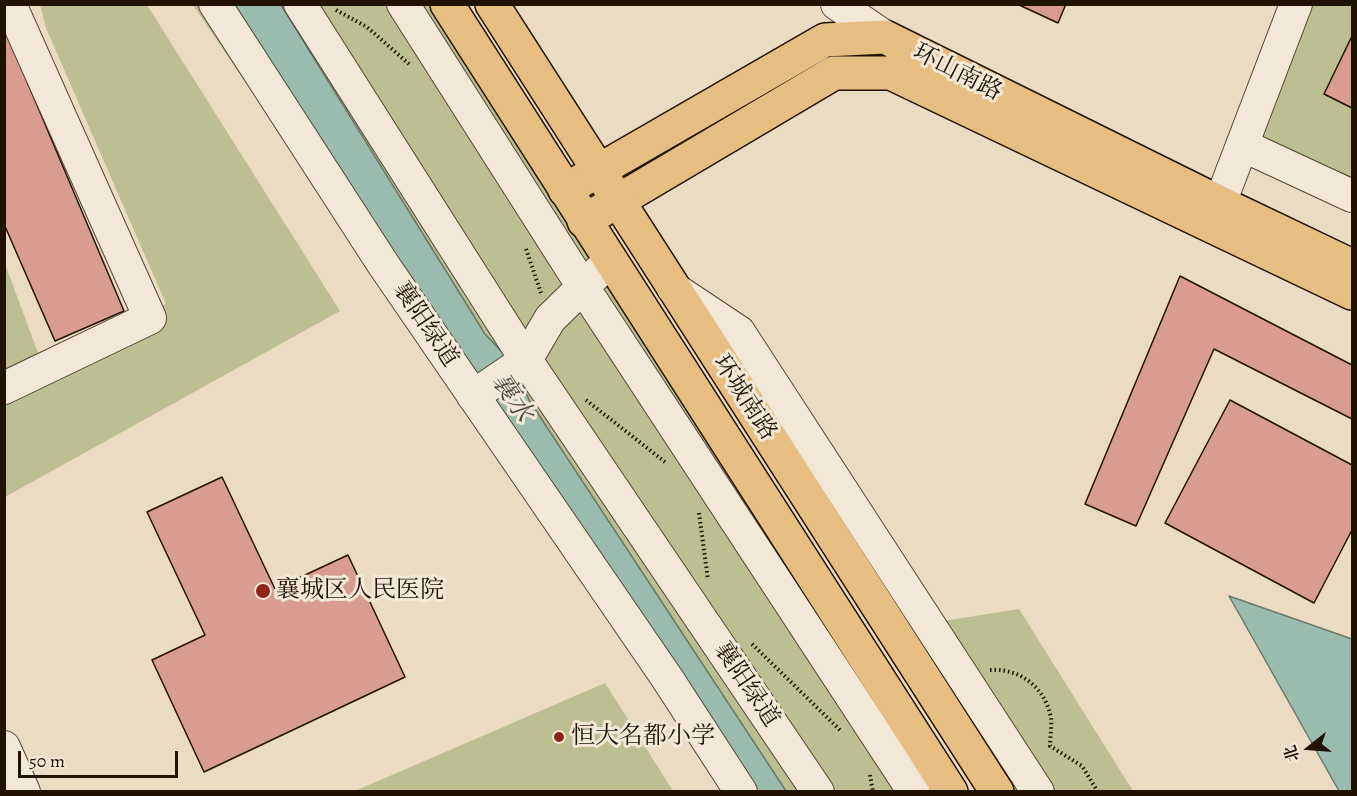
<!DOCTYPE html>
<meta charset="utf-8">
<style>
body{margin:0}
#map{position:relative;width:1357px;height:796px;overflow:hidden;background:#ecdbc3;font-family:Alegreya,"Noto Serif SC",serif}
canvas{display:block}
.frame{position:absolute;inset:0;border:6px solid #211302;pointer-events:none}
.north{position:absolute;left:1279px;top:718px;width:60px;height:60px;-webkit-text-stroke:4px #f3e8d8;paint-order:stroke;rotate:253deg;font-size:16px;font-weight:700;line-height:24px;text-align:center;color:#211302}
.north::after{content:'';display:block;margin:auto;width:21px;height:27px;background:#211302;clip-path:polygon(50% 0,100% 100%,50% 72%,0 100%)}
.scale{position:absolute;left:18px;top:751px;width:160px;height:27px;box-sizing:border-box;border:3px solid #211302;border-top:0;padding-left:8px;font-size:18px;line-height:21px;white-space:nowrap;color:#211302;-webkit-text-stroke:4px #f3e8d8;paint-order:stroke}
</style>
<div id="map">
<canvas width="1357" height="796"></canvas>
<div class="frame"></div>
<div class="north">北</div>
<div class="scale">50 m</div>
</div>
<script>
const ctx = document.querySelector('canvas').getContext('2d');
ctx.lineJoin = 'round';
function fillPath(path, color) { ctx.fillStyle = color; ctx.fill(path, 'evenodd'); }
function trace(path, color, width, dash) { ctx.strokeStyle = color; ctx.lineWidth = width; ctx.lineCap = dash ? 'butt' : 'round'; ctx.setLineDash(dash || []); ctx.stroke(path); }
function drawText(font, color, halo, rows, align = 'center') {
  ctx.font = font + ' Alegreya,"Noto Serif SC",serif'; ctx.lineWidth = 6; ctx.setLineDash([]); ctx.textBaseline = 'middle'; ctx.strokeStyle = halo; ctx.fillStyle = color; for (const [text, x, y, turn = 0] of rows) {
    ctx.save(); ctx.translate(x, y); ctx.rotate((+turn || 0) * Math.PI / 180); ctx.textAlign = isNaN(turn) ? turn : align; if (halo) ctx.strokeText(text, 0, 0); ctx.fillText(text, 0, 0); ctx.restore();
  }
}
fillPath(new Path2D(`
 M40 5H147L340 311 5 497 4 261 41 361 166 304 46 28Z
 M193 5H447L951 791H724Z
 M1296 5H1352V196L1242 145Z
 M1019 609 1133 791H997L893 629Z
 M605 683 673 791H355Z`), '#bcbf91');
const water = new Path2D(`
 M231 5H281L485 334 516 367 529 400 786 791H742Z
 M1229 596 1352 639V791H1339Z`);
fillPath(water, '#9abcae');
trace(water, '#6a7869', 1.5);
const building = new Path2D(`
 M1017 4H1066L1058 23Z
 M4 27 124 311 55 341 4 224Z
 M1352 36V108L1324 94Z
 M1180 276 1352 365V419L1214 349 1136 526 1085 504Z
 M1230 400 1352 465V530L1314 603 1165 523Z
 M222 477 275 589 348 555 405 677 204 772 152 660 205 635 147 512Z`);
fillPath(building, '#d99c91');
trace(building, '#211302', 1.5);
const minor = new Path2D(`
 M215 4 383 264 667 678 741 792
 M300 4 526 360 818 792
 M403 4 583 287 914 792
 M837 4 885 37
 M1242 145 1352 196
 M1220 203 1296 4
 M673 288 739 332 1038 792
 M4 388 150 318 10 4
 M473 396 526 360 550 319 598 272
 M4 747 24 792`);
const major = new Path2D(`
 M565 190 825 40 885 37 1220 203 1352 266
 M584 221 834 73H891L1352 293`);
const highway = new Path2D(`
 M447 4 951 792
 M492 4 997 792`);
trace(minor, '#544532', 34);
trace(major, '#211302', 36);
trace(highway, '#211302', 36);
trace(new Path2D(`
 M336 10 367 27 409 64
 M526 249 541 293
 M586 400 665 462
 M699 513 708 580
 M752 644 841 731
 M990 670C1020 668 1045 687 1051 718 1052 726 1050 737 1050 746L1082 766 1098 792
 M870 775 873 792`), '#211302', 4, [1.5, 3]);
trace(minor, '#f3e8d8', 32);
trace(major, '#e6be82', 33);
trace(highway, '#e6be82', 33);
for (const [x, y, r, color] of [
 [263,591,8,"#8f2418"],
 [559,737,6,"#8f2418"]
]) { const dot = new Path2D(); dot.arc(x, y, r, 0, 2 * Math.PI); ctx.fillStyle = color; ctx.fill(dot); trace(dot, '#f3e8d8', 2); }
drawText('24px', '#211302', '#f3e8d8', [
 ["环山南路",957,73,27],
 ["襄阳绿道",425,325,56],
 ["环城南路",744,398,57],
 ["襄阳绿道",746,685,56]
]);
drawText('24px', '#211302', '#f3e8d8', [
 ["襄城区人民医院",276,591],
 ["恒大名都小学",571,737]
], 'left');
drawText('italic 26px', '#4b4e3e', '#f3e8d8', [
 ["襄水",511,398,57]
]);
</script>
